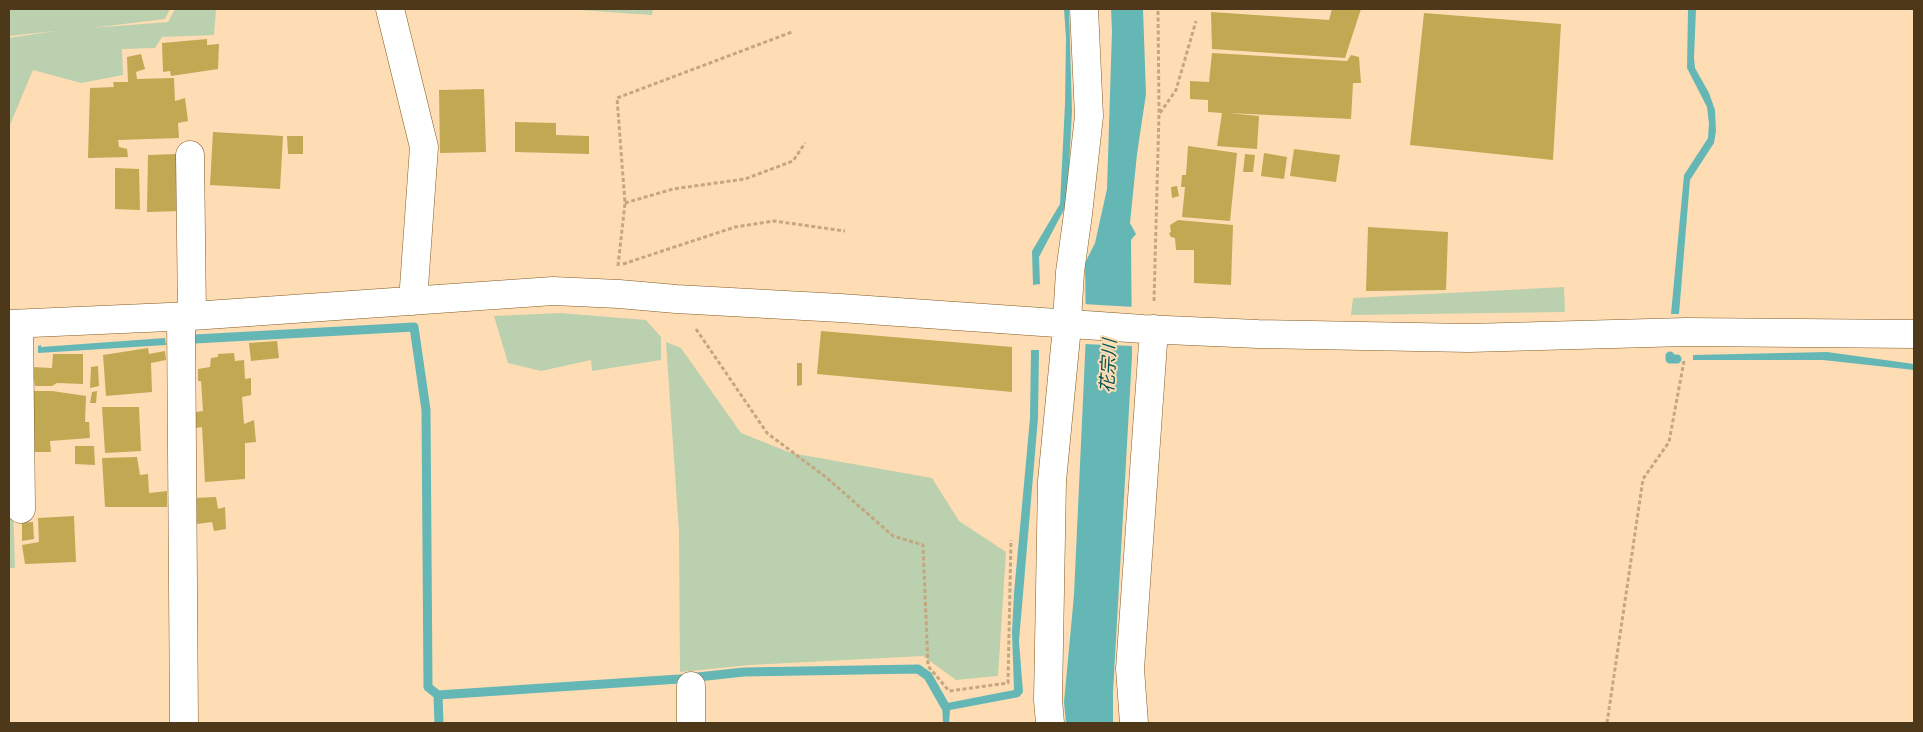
<!DOCTYPE html>
<meta charset="utf-8">
<style>
body{margin:0}
#map{position:relative;width:1923px;height:732px;overflow:hidden;background:#feddb4;font-family:"Sofia Sans Condensed",sans-serif}
canvas{display:block}
.frame{position:absolute;inset:0;border:10px solid #4e381a;pointer-events:none}
</style>
<div id="map">
<canvas width="1923" height="732"></canvas>
<div class="frame"></div>
</div>
<script>
const ctx = document.querySelector('canvas').getContext('2d');
ctx.lineJoin = 'round';
function fillPath(path, color) { ctx.fillStyle = color; ctx.fill(path, 'evenodd'); }
function trace(path, color, width, dash) { ctx.strokeStyle = color; ctx.lineWidth = width; ctx.lineCap = dash ? 'butt' : 'round'; ctx.setLineDash(dash || []); ctx.stroke(path); }
function drawText(font, color, halo, rows, align = 'center') {
  ctx.font = font + ' "Sofia Sans Condensed","Noto Sans JP",sans-serif'; ctx.lineWidth = 4; ctx.setLineDash([]); ctx.textBaseline = 'middle'; ctx.strokeStyle = halo; ctx.fillStyle = color; for (const [text, x, y, turn = 0] of rows) {
    ctx.save(); ctx.translate(x, y); ctx.rotate((+turn || 0) * Math.PI / 180); ctx.textAlign = isNaN(turn) ? turn : align; if (halo) ctx.strokeText(text, 0, 0); ctx.fillText(text, 0, 0); ctx.restore();
  }
}
fillPath(new Path2D(`
 M9 9H170L165 19 91 28 168 22 175 9H216L214 35 162 37 155 48 122 49 123 75 81 83 33 70 9 127V38L55 31 9 36Z
 M564 9H653L652 15Z
 M1564 287 1565 312 1351 315 1353 298Z
 M560 313 646 320 661 337V360L592 371 591 360 541 371 508 363 494 316Z
 M666 342 681 348 741 433 791 453 932 478 959 521 1006 552 998 676 956 680 923 656 750 665 680 672 679 532Z
 M13 501 15 568H9V502Z`), '#bbd0ae');
fillPath(new Path2D(`
 M1064 9H1069L1072 111 1067 204 1039 257 1040 284 1033 285 1032 251 1060 204 1065 104 1066 38Z
 M1111 9H1143L1146 94 1137 154 1130 223 1136 234 1131 240 1132 356 1113 692V723H1066L1064 702 1074 595 1086 334 1085 263 1095 243 1107 189 1112 31Z
 M1688 9H1696L1694 58 1695 68 1709 93 1715 110 1716 131 1714 143 1690 180 1679 314H1671L1684 175 1708 138 1709 124 1707 107 1687 68Z
 M165 338 166 345 38 353V346L41 345V347Z
 M1031 350H1039L1038 418 1019 641 1023 692 1019 697 950 710 949 723H943L942 704 1014 690 1012 632 1014 593 1030 418Z
 M1827 352 1914 364V370L1823 360H1693V355Z`), '#64b7b5');
fillPath(new Path2D(`
 M1083 304 1134 307V346L1083 344Z`), '#feddb4');
trace(new Path2D(`
 M195 339 414 327 426 410 428 687 438 695 439 723
 M1670 356V359H1677
 M438 695 679 679 744 672 918 669 928 676 945 706`), '#64b7b5', 9);
fillPath(new Path2D(`
 M1332 9H1361L1345 58 1212 49 1211 12 1329 20Z
 M1424 13 1561 24 1553 160 1410 145Z
 M207 39V45L219 44 218 69 171 76 170 71 163 72 162 43Z
 M1212 53 1347 61 1351 55 1359 57 1361 83H1353L1351 119 1228 113 1259 116 1257 149 1217 146 1222 113 1208 112V100L1190 99V81L1209 82Z
 M141 54 145 69 136 72 137 79 174 78 175 101 185 98 188 121 178 123 179 138 118 140 119 147 127 149 128 157 88 158 90 88 114 87 113 82H128L127 57Z
 M484 89 486 152 440 153 439 90Z
 M515 122 556 123V135L589 136V154L515 152Z
 M213 132 283 136 280 189 210 185Z
 M287 136H303V154H288Z
 M1188 146 1237 153 1230 221 1182 217 1185 187H1181L1182 175H1186Z
 M1294 149 1340 155 1336 182 1290 176Z
 M1264 153 1287 157 1284 179 1261 176Z
 M178 154 182 211 147 212 148 155Z
 M1245 154 1255 155 1253 172H1243Z
 M115 168 139 169 140 210 115 209Z
 M1177 186 1179 196 1172 198 1171 187Z
 M1178 220 1233 225 1231 285 1194 283V250H1176L1175 238 1171 237 1169 233 1171 232 1170 225Z
 M1368 227 1448 232 1446 290 1366 291Z
 M821 331 1012 347V392L817 374Z
 M277 341 279 358 251 361 249 343Z
 M148 348 149 354 165 351 166 360 151 363 152 392 106 396 103 355Z
 M234 353 235 361 244 360 245 379 251 378V395L242 397 244 424 254 420 256 442 245 443V479L205 482 202 427 196 428V412L203 411 201 381H198V369L210 367 211 358 218 357V354Z
 M53 354H83V384L57 383 52 386H35L32 367 52 368Z
 M797 363H802V385L797 386Z
 M98 366 99 386 90 388 91 367Z
 M33 391H52L86 396 85 422H89L90 438 50 441 51 452H33Z
 M97 391 96 403H90L92 392Z
 M102 407H139L141 451 105 453Z
 M75 446H94L95 465 75 464Z
 M137 457 140 475 148 474 149 493 167 491V507H105L102 458Z
 M216 497 218 509 225 507 226 529 214 531 212 522 197 524 194 498Z
 M74 516 76 562 25 564 22 545 39 542 38 518Z
 M33 522 34 539 22 541V523Z`), '#c1a853');
const minor = new Path2D(`
 M390 9 424 147 413 301
 M190 155 192 316
 M181 316 184 723
 M9 324 192 316 553 291 619 294 676 299 840 308 1143 329 1258 334 1469 338 1686 332 1914 334
 M19 324 21 509
 M691 686V723
 M1050 723 1048 700 1052 481 1066 337 1070 272 1078 214 1089 116 1084 9
 M1134 723 1130 669 1154 329`);
trace(minor, '#815b23', 29);
trace(new Path2D(`
 M1160 113 1176 90 1196 21
 M625 203 673 189 745 179 793 161 805 143
 M623 264 735 227 774 221 845 231
 M618 266 625 203 617 98 792 32
 M1154 301 1159 113 1158 9
 M696 329 767 433 827 478 893 536 923 545 928 666 949 691 1008 683 1011 540
 M1607 723 1643 479 1669 442 1684 361`), '#c4a781', 3, [4, 2.5]);
trace(minor, '#fff', 28);
drawText('italic 18px', '#045251', '#feddb4', [
 ["花宗川",1110,366,-87]
]);
</script>
